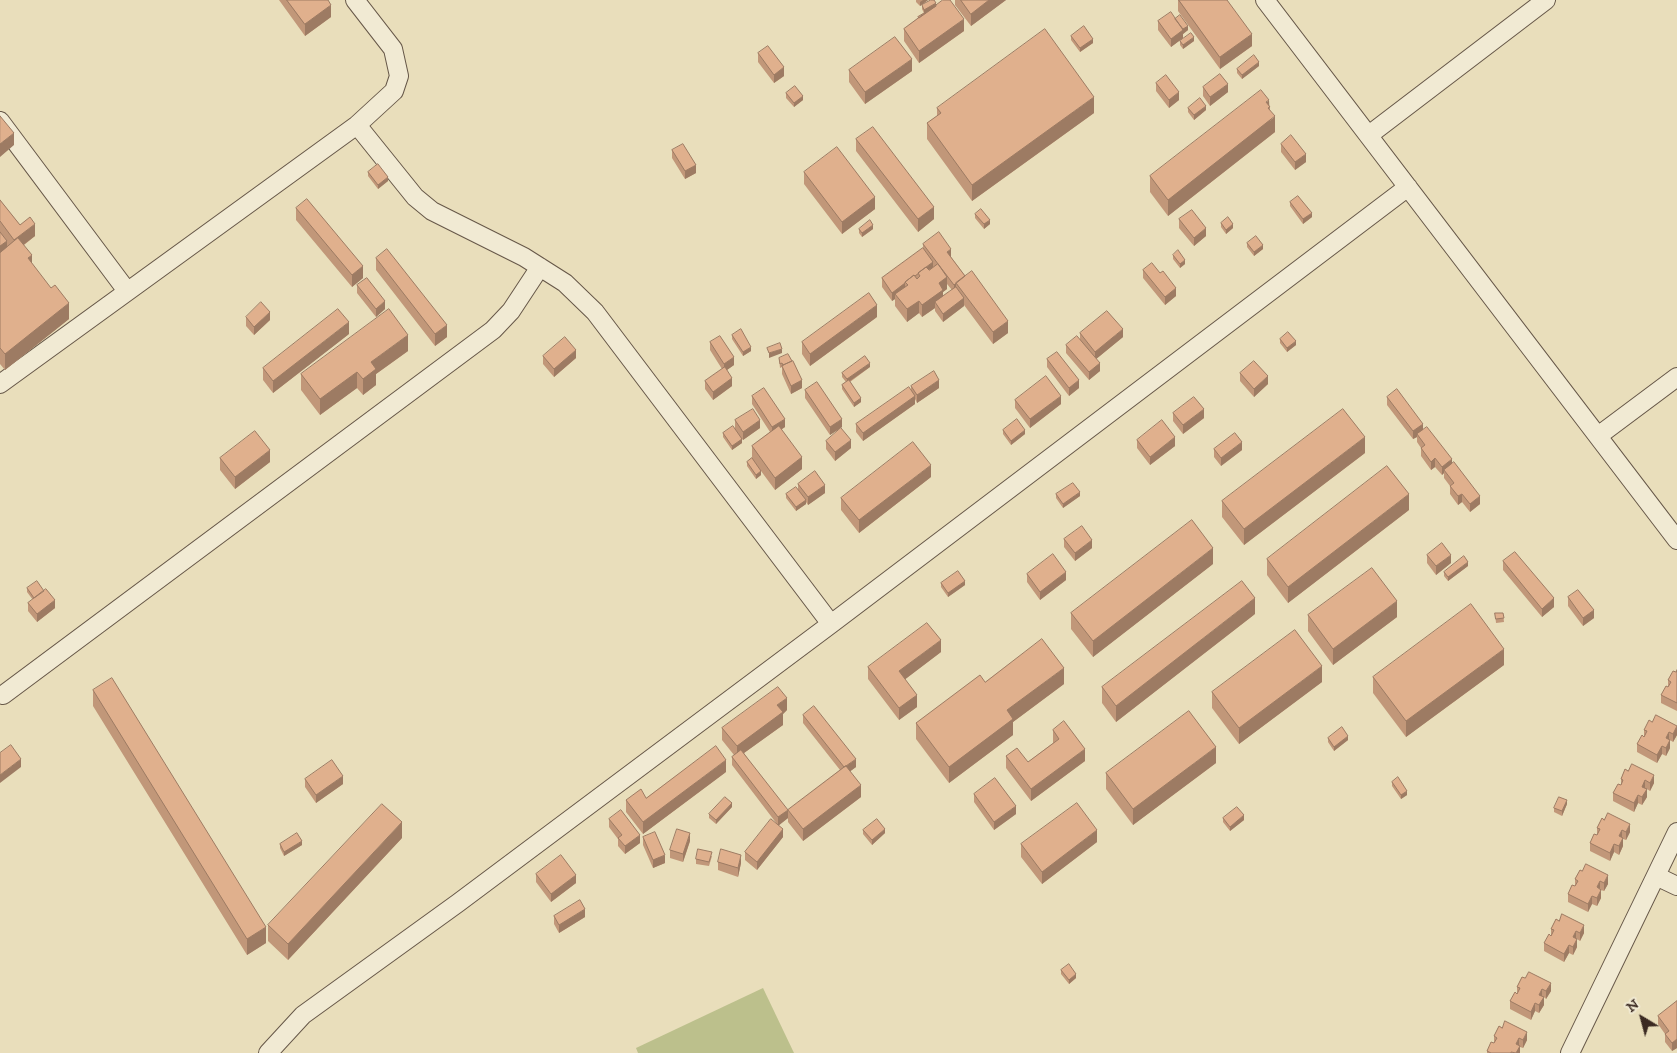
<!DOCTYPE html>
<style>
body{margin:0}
#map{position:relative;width:1677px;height:1053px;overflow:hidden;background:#e9debb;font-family:"IM FELL DW Pica",serif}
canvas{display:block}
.north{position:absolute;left:1617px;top:993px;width:50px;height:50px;-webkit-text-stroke:4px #f1ead3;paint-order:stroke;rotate:323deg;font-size:14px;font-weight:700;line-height:20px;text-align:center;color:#3b2a22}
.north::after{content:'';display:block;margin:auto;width:18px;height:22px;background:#3b2a22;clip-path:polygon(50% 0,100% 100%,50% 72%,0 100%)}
</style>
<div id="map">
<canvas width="1677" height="1053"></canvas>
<div class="north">N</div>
</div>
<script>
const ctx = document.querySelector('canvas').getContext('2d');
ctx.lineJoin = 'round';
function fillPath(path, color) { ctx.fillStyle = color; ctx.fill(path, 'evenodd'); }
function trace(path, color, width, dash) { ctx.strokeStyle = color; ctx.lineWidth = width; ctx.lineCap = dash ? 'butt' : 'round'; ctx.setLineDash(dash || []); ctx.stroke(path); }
fillPath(new Path2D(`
 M763 988 794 1053H638L636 1048Z`), '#bcc08c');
const minor = new Path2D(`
 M1265 0 1677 540
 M0 121 127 291
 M357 125 415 197 432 211 524 257 565 283 595 312 831 624
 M1369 135 1546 0
 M0 384 357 125 394 91 399 76 393 49 355 0
 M1598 436 1677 377
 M3 695 493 330 511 311 540 267
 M1656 876 1677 886
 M268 1053 303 1015 458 903 831 624 1408 187
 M1570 1053 1677 832`);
trace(minor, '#665748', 20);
trace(minor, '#f1ead3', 18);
fillPath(new Path2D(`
 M279 0H328L331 17 305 36Z
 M916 0H928L920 6 916 2Z
 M955 0H1006L971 26 955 5Z
 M1178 0H1227L1252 46 1220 69 1178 11Z
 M922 5 936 6 964 31 919 63 904 41V29L918 18V17L924 13 922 9Z
 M1175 19 1188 30 1183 34V38L1171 47 1158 30V21Z
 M1071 36 1093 43 1080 52 1071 40Z
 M1180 41H1194L1183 49 1180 45Z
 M758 53 784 76 774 83 758 62Z
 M1259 66 1242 79 1237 73V69Z
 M849 70 912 71 865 104 849 82Z
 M1156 83 1179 100 1169 108 1156 91Z
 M1203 87 1228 92 1210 106 1203 96Z
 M786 93 803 100 794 107 786 98Z
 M1269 105 1275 132 1168 216 1150 192V176Z
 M937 108 1094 113 972 201 927 139V123L937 116Z
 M1188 108 1206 110 1194 120 1188 112Z
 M856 139 934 219 918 232 856 151Z
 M1281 144 1306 162 1295 170 1281 152Z
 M672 150 696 173 685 179 672 158Z
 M368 172 388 181 378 189 368 176Z
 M804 172 875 209 842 234 804 184Z
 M0 200 20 225 35 236 24 245 32 264 69 319 5 370 0 364Z
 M1290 202 1312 217 1303 224 1290 206Z
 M296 208 363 278 352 287 296 220Z
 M975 214 990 224 984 229 975 218Z
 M1179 219 1206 236 1194 246 1179 228Z
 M1221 223 1233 228 1226 234 1221 227Z
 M859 229H873L862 237 859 233Z
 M1247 243 1263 249 1254 256 1247 247Z
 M923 244 951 257 1008 333 993 344 964 305V306L943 322 935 311V308L922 317 919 313 907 322 895 306V299L892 301 882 287V278L923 248ZM947 284 952 290 943 296V292L947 289Z
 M1173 255 1185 264 1180 268 1173 259Z
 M376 258 447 337 435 346 376 270Z
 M1143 270 1160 273 1176 296 1165 305 1143 278Z
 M357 285 385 309 376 317 357 293Z
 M246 317 270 320 254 335 246 326Z
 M877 317 810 366 802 354V342Z
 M1080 333 1123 337 1096 359 1100 371 1089 380 1066 353V345L1080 339Z
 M349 334 273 393 263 380V368Z
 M732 335 751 351 743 356 732 339Z
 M1280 339 1296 345 1287 352 1280 343Z
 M710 342 734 365 727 370 732 386 713 400 705 389V381L722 369 710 350Z
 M408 351 376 374V385L363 395 357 388 320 415 301 390V374Z
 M543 356 576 358 554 377 543 364Z
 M779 358 802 388 791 394 782 374V367L780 368Z
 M1047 359 1079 388 1069 396 1047 367Z
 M870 367 850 382 861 402 854 407 842 389V385L846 382 842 377V373Z
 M1240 373 1268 384 1254 397 1240 381Z
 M911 386 939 388 917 403 915 399V404L863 441 856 432V424L911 391Z
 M805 390 842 427 830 435 805 398Z
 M752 396 785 427 781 430 802 469 775 490 761 471V475L756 479 747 466V462L752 458V446L770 432 752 404Z
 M1387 397 1423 429 1452 464 1480 504 1470 512 1462 502 1458 505 1450 494V486L1444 478V473L1442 475 1435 467 1431 470 1421 456V448L1417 442V437L1413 439 1387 405Z
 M1015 400 1061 404 1030 428 1015 408Z
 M1173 413 1204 418 1183 434 1173 421Z
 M735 420 760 428 743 440 742 439V443L732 450 723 437V433L735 428Z
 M1003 430 1025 434 1011 445 1003 434Z
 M1137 440 1175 446 1150 465 1137 448Z
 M826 441 851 448 835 461 826 449Z
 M1214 449 1242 450 1221 466 1214 457Z
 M1365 453 1244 545 1222 517V501Z
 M220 458 270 462 235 489 220 470Z
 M931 477 859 533 841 510V498Z
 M798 484 825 493 808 505 806 502V504L796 511 786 498V494L798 490Z
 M1056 494 1080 496 1063 508 1056 498Z
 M1409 510 1288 603 1267 575V559Z
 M1064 539 1092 548 1075 561 1064 547Z
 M1427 555 1451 563 1436 575 1427 563Z
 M1503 561 1554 607 1542 617 1503 570Z
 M1213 564 1093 657 1071 629V613Z
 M1468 566 1448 581 1444 576V572Z
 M1027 574 1066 580 1040 600 1027 582Z
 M941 583 965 585 948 597 941 587Z
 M27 588 55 608 37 622 28 611V603L33 600 27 592Z
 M1568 597 1594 618 1583 626 1568 606Z
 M1495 613H1503L1504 622 1496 623Z
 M1255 614 1116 722 1102 703V687Z
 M1308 615 1397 617 1333 665 1308 631Z
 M941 652 905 679 917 707 899 720 868 679V667Z
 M1504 665 1406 737 1373 693V677Z
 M1677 670V711L1661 703V695L1668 687V680L1676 672Z
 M985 682 1064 684 1013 722V735L949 783 916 739V723Z
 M1322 682 1239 744 1212 708V692Z
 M93 690 266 943 247 955 93 706Z
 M787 710 783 714V725L744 753 788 818 779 825 783 837 757 870 745 860V852L777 824 732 765V757L734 755 722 740V728Z
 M803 715 856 767 850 771 861 797 803 841 788 822V810L840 770 803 723Z
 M1652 722 1677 726V735L1673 742 1670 740V748L1666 756 1662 754 1657 763 1637 752V744L1644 737V730Z
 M1053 730 1085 761 1031 801 1006 768V756L1028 762 1053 743Z
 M1328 738 1348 740 1334 751 1328 742Z
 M1216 763 1133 825 1106 789V773Z
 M1625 769 1654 783 1650 791 1647 789V797L1642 805 1638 803 1634 812 1613 801V793L1621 785V779Z
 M726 772 643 834 626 812V800L646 798Z
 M305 779 343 784 316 803 305 787Z
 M1392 782 1407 795 1401 799 1392 786Z
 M974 794 1016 814 994 830 974 802Z
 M1567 804 1562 816 1554 812V808Z
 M732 807 716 824 709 818V814Z
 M1223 818 1244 820 1230 831 1223 822Z
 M1602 818 1630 832 1626 840 1623 839V846L1619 855 1614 852 1610 861 1590 851V843L1597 835V828Z
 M609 819 640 843 625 854 618 846V839L609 827Z
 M863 830 885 833 872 845 863 834Z
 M643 837 665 863 653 868 643 845Z
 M402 838 288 960 268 941V925Z
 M690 841 683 862 670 858V850Z
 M1097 842 1042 884 1021 857V844Z
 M280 844 302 845 284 856 280 848Z
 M712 856 709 866 696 864V859Z
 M718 862 741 863 738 877 718 870Z
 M1580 870 1608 884 1604 891 1601 890V898L1597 906 1592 904 1588 912 1568 902V894L1575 886V879Z
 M536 874 576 883 551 902 536 882Z
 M554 916 585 917 559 933 554 924Z
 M1556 919 1584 933 1580 941 1577 939V947L1573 955 1569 953 1564 962 1544 951V943L1551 935V929Z
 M1061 970 1076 978 1069 984 1061 974Z
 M1522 977 1551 991 1546 999 1544 997V1005L1539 1013 1535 1011 1531 1020 1510 1009V1001L1517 993V987Z
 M1677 1001V1048L1672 1051 1665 1042V1034L1658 1024V1016Z
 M1499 1026 1527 1040 1523 1048 1520 1047V1053H1487V1051L1494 1043V1036Z`), '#c19779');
fillPath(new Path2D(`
 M923 0H928L920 6V2Z
 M989 0H1006L971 26V14Z
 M936 3V7L924 14V10Z
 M331 5V17L305 36V24Z
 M964 19V31L919 63V51Z
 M1188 26V30L1183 34V29Z
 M1183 30V38L1171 47V39Z
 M1252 34V46L1220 69V57Z
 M1194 37V41L1183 49V45Z
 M1093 39V43L1080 52V48Z
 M912 59V71L865 104V92Z
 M1259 62V66L1242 79V75Z
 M784 67V76L774 83V75Z
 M1228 84V92L1210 106V97Z
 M1179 92V100L1169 108V100Z
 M803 96V100L794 107V103Z
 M1094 97V113L972 201V185Z
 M1269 100 1270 121 1275 116V132L1168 216V200Z
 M1206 106V110L1194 120V115Z
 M14 133V145L0 157V144Z
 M1306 154V162L1295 170V162Z
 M696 165V173L685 179V171Z
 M388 177V181L378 189V185Z
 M875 197V209L842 234V222Z
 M934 207V219L918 232V219Z
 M1312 213V217L1303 224V219Z
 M990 220V224L984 229V224Z
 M35 224V236L14 252V240Z
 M1233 224V228L1226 234V230Z
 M873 225V229L862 237V233Z
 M1206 228V236L1194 246V238Z
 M7 241V253L0 258V246Z
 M1263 245V249L1254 256V252Z
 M951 249V257L947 260V252Z
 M32 255V271L28 258Z
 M1185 260V264L1180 268V264Z
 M933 262V270L919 273Z
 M363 266V278L352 287V275Z
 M947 277V289L943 292V302H935V308L922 317V305L939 283Z
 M905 283V291L895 294V299L892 301V293Z
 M956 283V291L954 293V285Z
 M1176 288V296L1165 305V297Z
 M964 298V306L943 322V314Z
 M385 301V309L376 317V309Z
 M919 301V313L907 322V309Z
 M69 303V319L5 370V354Z
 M877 305V317L810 366V354Z
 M270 312V320L254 335V327Z
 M1008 321V333L993 344V332Z
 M349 322V334L273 393V381Z
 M447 325V337L435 346V334Z
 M1123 329V337L1095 360V352Z
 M408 335V351L376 374V385L363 395V379L371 362Z
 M1296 341V345L1287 352V348Z
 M751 347V351L743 356V352Z
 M782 349V353L769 358V353Z
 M576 350V358L554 377V369Z
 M734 357V365L724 372V364Z
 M870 363V367L847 383V379Z
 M1100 363V371L1089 380V372Z
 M357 372V388L320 415V399Z
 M1268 376V384L1254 397V389Z
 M732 378V386L713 400V392Z
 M802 380V388L791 394V386Z
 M939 380V388L917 403V395Z
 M1079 380V388L1069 396V388Z
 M915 396V404L863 441V433Z
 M1061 396V404L1030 428V419Z
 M861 398V402L854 407V403Z
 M1204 409V418L1183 434V425Z
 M785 419V427L772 435V427Z
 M842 419V427L830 435V427Z
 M760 420V428L743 440V432Z
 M1423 424V432L1417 434V437L1413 439V431Z
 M1025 430V434L1011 445V441Z
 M1175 437V446L1150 465V457Z
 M1365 437V453L1244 545V529Z
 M742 439V443L732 450V446Z
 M851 440V448L835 461V452Z
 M1242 442V450L1221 466V458Z
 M270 450V462L235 489V477Z
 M802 457V469L775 490V478Z
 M1435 458V467L1431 470V462Z
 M1452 459V468L1444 470V473L1442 475V467Z
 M931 465V477L859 533V520Z
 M761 471V475L756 479V475Z
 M825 485V493L808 505V497Z
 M1080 492V496L1063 508V504Z
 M1409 494V510L1288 603V587Z
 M1462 494V502L1458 505V496Z
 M1480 496V504L1470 512V504Z
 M806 500V504L796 511V507Z
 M1092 540V548L1075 561V553Z
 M1213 548V564L1093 657V641Z
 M1451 555V563L1436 575V566Z
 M1468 562V566L1448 581V577Z
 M1066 572V580L1040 600V592Z
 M965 581V585L948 597V593Z
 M1255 598V614L1116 722V706Z
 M1554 598V607L1542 617V609Z
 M55 600V608L37 622V614Z
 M1397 601V617L1333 665V649Z
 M1594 610V618L1583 626V618Z
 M941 640V652L899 684V671Z
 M1504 649V665L1406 737V721Z
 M1322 666V682L1239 744V728Z
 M1064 668V684L1013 722V735L949 783V767L1007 710Z
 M917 695V707L899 720V708Z
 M787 698V710L783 714V725L737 758V746L777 705Z
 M1677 727V735L1673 742V734Z
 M1669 732V740L1666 738Z
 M1348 736V740L1334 751V747Z
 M1670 740V748L1666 756V748Z
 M1662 746V754L1657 763V755Z
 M1216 747V763L1133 825V809Z
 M1085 749V761L1031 801V789Z
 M21 759V767L0 783V775Z
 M856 759V767L844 776V768Z
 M726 760V772L643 834V822Z
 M1654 775V783L1650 791V783Z
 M343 776V784L316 803V795Z
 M1645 780V789L1642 787Z
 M861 785V797L803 841V829Z
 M1647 789V797L1642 805V797Z
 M1407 791V795L1401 799V795Z
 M1638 795V803L1634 812V803Z
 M1567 800V804L1562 816V811Z
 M732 803V807L716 824V820Z
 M1016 806V814L994 830V822Z
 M788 810V818L778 826V817Z
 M1244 815V820L1230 831V827Z
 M402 822V838L288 960V944Z
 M1630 824V832L1626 840V832Z
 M783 829V837L757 870V862Z
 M885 829V833L872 845V840Z
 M1097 830V842L1042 884V872Z
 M1622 830V838L1619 836Z
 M690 833V841L683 862V854Z
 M640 835V843L625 854V846Z
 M1623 838V846L1619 855V846Z
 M302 841V845L284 856V852Z
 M1614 844V852L1610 861V853Z
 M665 855V863L653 868V860Z
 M741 855V863L738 877V868Z
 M576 875V883L551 902V894Z
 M1608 875V884L1604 891V883Z
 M1600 881V889L1597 887Z
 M1601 890V898L1597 906V898Z
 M1592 896V904L1588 912V904Z
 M585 909V917L559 933V925Z
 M1584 925V933L1580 941V933Z
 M266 927V943L247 955V939Z
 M1576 931V939L1573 937Z
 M1577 939V947L1573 955V947Z
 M1569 945V953L1564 962V954Z
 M1076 974V978L1069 984V980Z
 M1551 983V991L1546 999V991Z
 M1542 989V997L1539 995Z
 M1544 997V1005L1539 1013V1005Z
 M1535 1003V1011L1531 1020V1012Z
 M1527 1032V1040L1523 1048V1040Z
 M1519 1038V1046L1516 1044Z
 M1677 1039V1048L1672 1051V1043Z
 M1520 1046V1053H1516Z`), '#9d7b63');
const building = new Path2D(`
 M287 0H328L331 5 305 24Z
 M931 0H934L936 3 924 10 922 5Z
 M943 0H950L964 19 919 51 904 29Z
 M961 0H989L971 14Z
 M1179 0H1227L1252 34 1220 57Z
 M936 6 919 18 918 17Z
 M1171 12 1183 30 1171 39 1158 21Z
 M1180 15 1188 26 1183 29 1175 19Z
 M1084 26 1093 39 1080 48 1071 36Z
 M1045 29 1094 97 972 185 927 123 941 113 937 108Z
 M1191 33 1194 37 1183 45 1180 41Z
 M895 37 912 59 865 92 849 70Z
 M768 46 784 67 774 75 758 53Z
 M1254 55 1259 62 1242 75 1237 69Z
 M1220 74 1228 84 1210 97 1203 87Z
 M1166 75 1179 92 1169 100 1156 83Z
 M795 86 803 96 794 103 786 93Z
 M1261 90 1269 100 1266 102 1270 107 1268 108 1275 116 1168 200 1150 176Z
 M1200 98 1206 106 1194 115 1188 108Z
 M0 116 14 133 0 144Z
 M873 127 934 207 918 219 856 139Z
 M1291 135 1306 154 1295 162 1281 144Z
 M683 144 696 165 685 171 672 150Z
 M837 147 875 197 842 222 804 172Z
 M378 164 388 177 378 185 368 172Z
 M1298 196 1312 213 1303 219 1290 202Z
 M307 199 363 266 352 275 296 208Z
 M0 200 20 225 30 217 35 224 14 240 0 221Z
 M981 209 990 220 984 224 975 214Z
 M1192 210 1206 228 1194 238 1179 219Z
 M1228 217 1233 224 1226 230 1221 223Z
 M870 220 873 225 862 233 859 229Z
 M0 232 7 241 0 246Z
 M939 232 951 249 947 252 965 276 954 285 923 244Z
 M1256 236 1263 245 1254 252 1247 243Z
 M18 238 32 255 28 258 51 288 55 285 69 303 5 354 0 348V253Z
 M923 248 933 262 918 273H919L915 276 914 275 905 282V283L892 293 882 278Z
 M387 249 447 325 435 334 376 258Z
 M1178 250 1185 260 1180 264 1173 255Z
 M1152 263 1160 273 1163 271 1176 288 1165 297 1143 270Z
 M938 264 947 277 939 283 943 290 922 305 919 301 907 309 895 294 908 285 905 282 914 275 917 279 920 276 918 273 926 267 929 270Z
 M972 271 1008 321 993 332 956 283Z
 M367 278 385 301 376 309 357 285Z
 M956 287 964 298 943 314 935 302Z
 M869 293 877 305 810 354 802 342Z
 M261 302 270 312 254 327 246 317Z
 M338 309 349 322 273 381 263 368Z
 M389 309 408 335 371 362 376 369 363 379 357 372 320 399 301 374Z
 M1107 311 1123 329 1095 352 1080 333Z
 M741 329 751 347 743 352 732 335Z
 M1288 332 1296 341 1287 348 1280 339Z
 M720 336 734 357 724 364 710 342Z
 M1077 336 1100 363 1089 372 1066 345Z
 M565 337 576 350 554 369 543 356Z
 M780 343 782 349 769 353 767 348Z
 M1057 352 1079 380 1069 388 1047 359Z
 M788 354 792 361 783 365 782 363 780 364 779 358Z
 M865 356 870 363 847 379 842 373Z
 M793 361 802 380 791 386 782 366Z
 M1254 361 1268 376 1254 389 1240 373Z
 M725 367 732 378 713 392 705 381Z
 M934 371 939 380 917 395 911 386Z
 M1046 376 1061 396 1030 419 1015 400Z
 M849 380 861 398 854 403 842 385Z
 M817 382 842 419 830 427 805 390Z
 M909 387 915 396 863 433 856 424Z
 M764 388 785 419 772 427 752 396Z
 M1397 389 1423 424 1413 431 1387 397Z
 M1194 397 1204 409 1183 425 1173 413Z
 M753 409 760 420 743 432 735 420Z
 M1343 409 1365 437 1244 529 1222 501Z
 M1017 419 1025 430 1011 441 1003 430Z
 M1162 420 1175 437 1150 457 1137 440Z
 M733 426 742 439 732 446 723 433Z
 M779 426 802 457 775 478 752 446Z
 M1427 427 1452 459 1442 467 1435 458 1431 462 1421 448 1425 445 1417 434Z
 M841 428 851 440 835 452 826 441Z
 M255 431 270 450 235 477 220 458Z
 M1235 433 1242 442 1221 458 1214 449Z
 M913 442 931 465 859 520 841 498Z
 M752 458 761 471 756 475 747 462Z
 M1454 462 1480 496 1470 504 1462 494 1458 496 1450 486 1454 483 1444 470Z
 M1387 466 1409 494 1288 587 1267 559Z
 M815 471 825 485 808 497 798 484Z
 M1073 483 1080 492 1063 504 1056 494Z
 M796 487 806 500 796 507 786 494Z
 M1192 520 1213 548 1093 641 1071 613Z
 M1082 526 1092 540 1075 553 1064 539Z
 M1442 543 1451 555 1436 566 1427 555Z
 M1515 552 1554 598 1542 609 1503 561Z
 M1053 554 1066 572 1040 592 1027 574Z
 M1464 556 1468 562 1448 577 1444 572Z
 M1372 568 1397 601 1333 649 1308 615Z
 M958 571 965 581 948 593 941 583Z
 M37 581 44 591 34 598 27 588Z
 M1242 581 1255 598 1116 706 1102 687Z
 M46 589 55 600 37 614 28 603Z
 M1578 590 1594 610 1583 618 1568 597Z
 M1471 604 1504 649 1406 721 1373 677Z
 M1495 613H1503L1504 618 1496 619Z
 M927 623 941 640 899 671 917 695 899 708 868 667Z
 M1295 630 1322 666 1239 728 1212 692Z
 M1042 639 1064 668 1007 710 1013 719 949 767 916 723 980 675 985 682Z
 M1677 670V703L1661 695 1666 686 1668 687 1671 682 1668 680 1673 671 1676 672Z
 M112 678 266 927 247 939 93 690Z
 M778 687 787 698 777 705 783 712 737 746 722 728Z
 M814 706 856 759 846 766 844 767 803 715Z
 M1189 711 1216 747 1133 809 1106 773Z
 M1656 715 1677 726 1673 734 1669 732 1666 738 1670 740 1666 748 1662 746 1657 755 1637 744 1642 735 1644 737 1647 731 1644 730 1649 720 1652 722Z
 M1064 721 1085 749 1031 789 1006 756 1017 748 1028 762 1059 739 1053 730Z
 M1342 727 1348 736 1334 747 1328 738Z
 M11 745 21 759 0 775V753Z
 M716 746 726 760 643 822 626 800 641 789 646 798Z
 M741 750 788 810 778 817 732 757Z
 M332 760 343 776 316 795 305 779Z
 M1632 764 1654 775 1650 783 1645 780 1642 787 1647 789 1642 797 1638 795 1634 803 1613 793 1618 784 1621 785 1623 780 1621 779 1625 769 1628 771Z
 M846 766 861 785 803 829 788 810Z
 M1398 777 1407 791 1401 795 1392 782Z
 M995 778 1016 806 994 822 974 794Z
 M725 797 732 803 716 820 709 814Z
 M1559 797 1567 800 1562 811 1554 808Z
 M1077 803 1097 830 1042 872 1021 844Z
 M382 804 402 822 288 944 268 925Z
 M1237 807 1244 815 1230 827 1223 818Z
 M621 810 640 835 625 846 618 838 622 835 609 819Z
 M1608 813 1630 824 1626 832 1622 830 1619 836 1623 838 1619 846 1614 844 1610 853 1590 843 1594 834 1597 835 1600 829 1597 828 1602 818 1604 820Z
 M771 819 783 829 757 862 745 852Z
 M877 819 885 829 872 840 863 830Z
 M677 829 690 833 683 854 670 850Z
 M655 832 665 855 653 860 643 837Z
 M297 833 302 841 284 852 280 844Z
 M698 849 712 852 709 862 696 859Z
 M721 849 741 855 738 868 718 862Z
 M561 855 576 875 551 894 536 874Z
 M1586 864 1608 875 1604 883 1600 881 1597 887 1601 890 1597 898 1592 896 1588 904 1568 894 1572 885 1575 886 1578 881 1575 879 1580 870 1582 871Z
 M580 900 585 909 559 925 554 916Z
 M1562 914 1584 925 1580 933 1576 931 1573 937 1577 939 1573 947 1569 945 1564 954 1544 943 1549 934 1551 936 1554 930 1551 929 1556 919 1559 921Z
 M1069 964 1076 974 1069 980 1061 970Z
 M1529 972 1551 983 1546 991 1542 989 1539 995 1544 997 1539 1005 1535 1003 1531 1012 1510 1001 1515 992 1517 994 1520 988 1517 987 1522 977 1525 978Z
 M1677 1001V1039L1672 1043 1665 1034 1669 1031 1658 1016Z
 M1505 1021 1527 1032 1523 1040 1519 1038 1516 1044 1520 1046 1516 1053 1511 1052V1053H1491L1487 1051 1491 1042 1494 1043 1497 1038 1494 1036 1499 1026 1502 1028Z`);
fillPath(building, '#e0b08d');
trace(building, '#9d7b63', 1);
</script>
